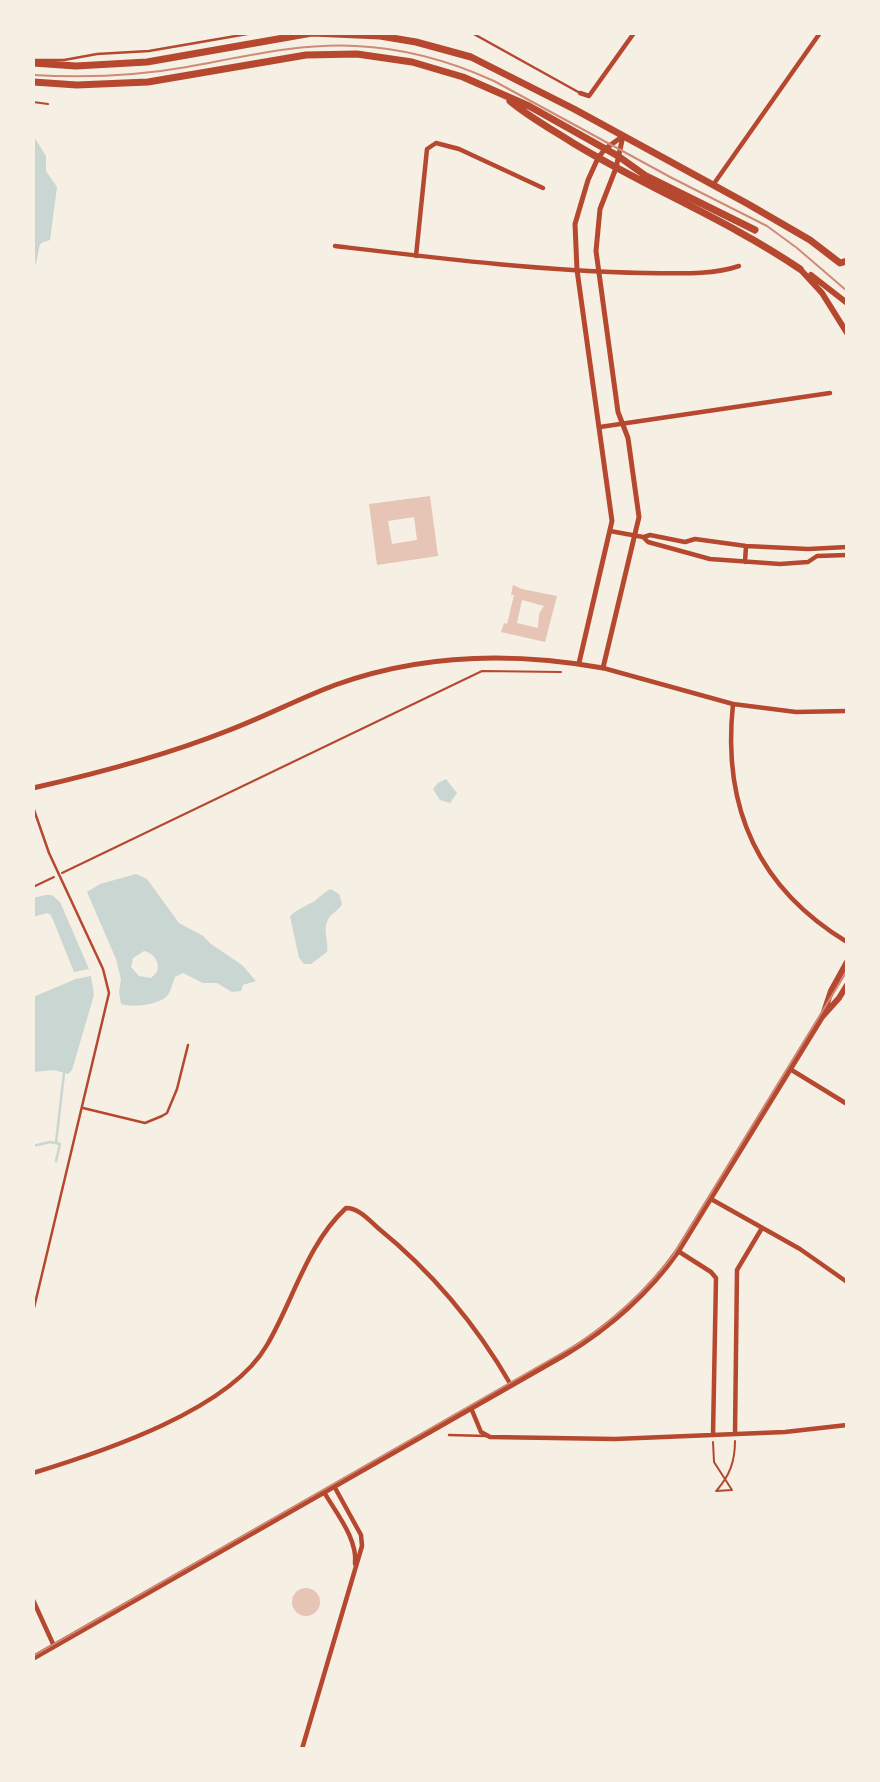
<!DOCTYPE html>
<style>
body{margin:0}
#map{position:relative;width:880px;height:1782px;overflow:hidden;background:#f6efe4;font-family:Roboto,sans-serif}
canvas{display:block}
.frame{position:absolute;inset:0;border:35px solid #f6efe4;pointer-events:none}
</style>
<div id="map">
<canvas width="880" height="1782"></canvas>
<div class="frame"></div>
</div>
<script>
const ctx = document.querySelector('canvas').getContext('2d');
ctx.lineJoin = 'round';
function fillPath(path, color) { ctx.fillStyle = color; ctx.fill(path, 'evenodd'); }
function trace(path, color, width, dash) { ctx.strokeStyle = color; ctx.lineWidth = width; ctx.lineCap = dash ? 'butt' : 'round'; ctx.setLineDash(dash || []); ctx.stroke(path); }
fillPath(new Path2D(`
 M33 135 46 156V171L57 187 50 240 41 243C37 250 39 260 33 269Z
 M446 779 457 793 450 803 440 800 433 789 438 783Z
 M136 874 147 879 179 923 203 936 211 944 242 965 256 981 243 985 241 991 232 992 217 983H203L183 973 175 977C173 981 172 988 169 993 163 1005 133 1008 121 1004L119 992 121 980 116 959 87 892 100 884ZM144 951C154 953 160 962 157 972L151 978 139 976 131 967 133 958Z
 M331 889 339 894 342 904C338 912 330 913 327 922 323 931 329 942 327 952L311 964H304L299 958 290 916C297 910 303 907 311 903 319 899 322 893 331 889Z
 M45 895H52L60 902 89 969 74 972 51 915 47 913 33 917V898Z
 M91 976 94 995 72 1070 68 1074 54 1070 33 1072V997L76 979Z`), '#c9d6d2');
trace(new Path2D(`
 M56 1143 64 1073
 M33 1146 50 1142 60 1144 56 1161`), '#c9d6d2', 2.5);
fillPath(new Path2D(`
 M430 496 438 556 377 565 369 504ZM414 517 417 540 392 544 388 521Z
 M513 585 522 589 557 596 545 642 501 632 504 623 507 624 514 595H511ZM522 600 544 606 539 614 538 628 517 623Z
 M292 1602a14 14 0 1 1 28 0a14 14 0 1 1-28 0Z`), '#e6c5b7');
trace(new Path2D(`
 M33 102 48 104
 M62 873 482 671 561 672
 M33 887 54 877
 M713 1442 714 1462 732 1490 716 1491
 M717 1490C730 1475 735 1461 735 1441`), '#b5482f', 2);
trace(new Path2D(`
 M472 33 580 93
 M33 60H64L97 54 149 51 253 33
 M33 807 49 853 103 969 109 993 33 1312
 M83 1108 145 1123 162 1116 167 1113 177 1089 188 1045
 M449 1435 486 1436`), '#b5482f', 2.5);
trace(new Path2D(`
 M580 93 589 96 634 33
 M713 185 820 33
 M335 246C437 258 541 271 644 273 674 273 710 276 739 266
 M416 256 427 149 436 143 459 149 543 188
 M600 427 830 393
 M610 531 643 537 648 542 710 559 780 564 808 562 817 556 847 555
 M644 537 650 535 685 542 695 539 746 546 808 549 847 547
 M745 562 746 546
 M603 668 733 704 796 712 847 711
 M733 704C722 807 758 888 847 942
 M790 1069 847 1104
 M711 1199 800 1249 847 1282
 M678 1251 711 1272 716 1278 713 1435
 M471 1408 481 1432 490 1437 615 1439 785 1432 847 1425
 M735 1434 737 1270 762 1228
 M33 1473C102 1452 230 1410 267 1345 293 1301 307 1244 346 1208 359 1208 369 1220 378 1228 431 1271 477 1326 511 1385
 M324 1492C336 1513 358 1539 355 1564
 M33 1600 54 1646
 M302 1749 362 1546 361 1535 334 1486`), '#b5482f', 4.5);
trace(new Path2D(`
 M579 663 612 521 577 270 575 224 588 180 598 158 605 149 623 136
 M33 788C99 773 164 756 227 731 264 717 298 699 335 685 421 654 514 652 603 668L639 517 628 438 618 412 596 251 600 209 616 168 623 136`), '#b5482f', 5);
trace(new Path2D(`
 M800 269 822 293 847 333
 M811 275 847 303
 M824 1012 831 991 847 962
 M33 1658 564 1355C610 1327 647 1295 678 1251L822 1017 839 998 847 985`), '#b5482f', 6);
trace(new Path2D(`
 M33 63 76 66 147 62 312 33 380 36 416 42 471 57 574 109 748 204 810 240 840 263 847 261
 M33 82 77 85 148 82 306 55 357 54 412 62 463 77 529 106 618 156 646 176 755 230
 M510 101C529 117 551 129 573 143 647 188 728 220 800 269`), '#b5482f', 7);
trace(new Path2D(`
 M33 75C85 78 136 76 187 67 243 57 299 43 356 46 404 48 450 61 494 81L672 178 767 226 797 248 847 291
 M33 1656 576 1345C614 1320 645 1292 673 1255L847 971`), '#cf8b77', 2);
</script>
